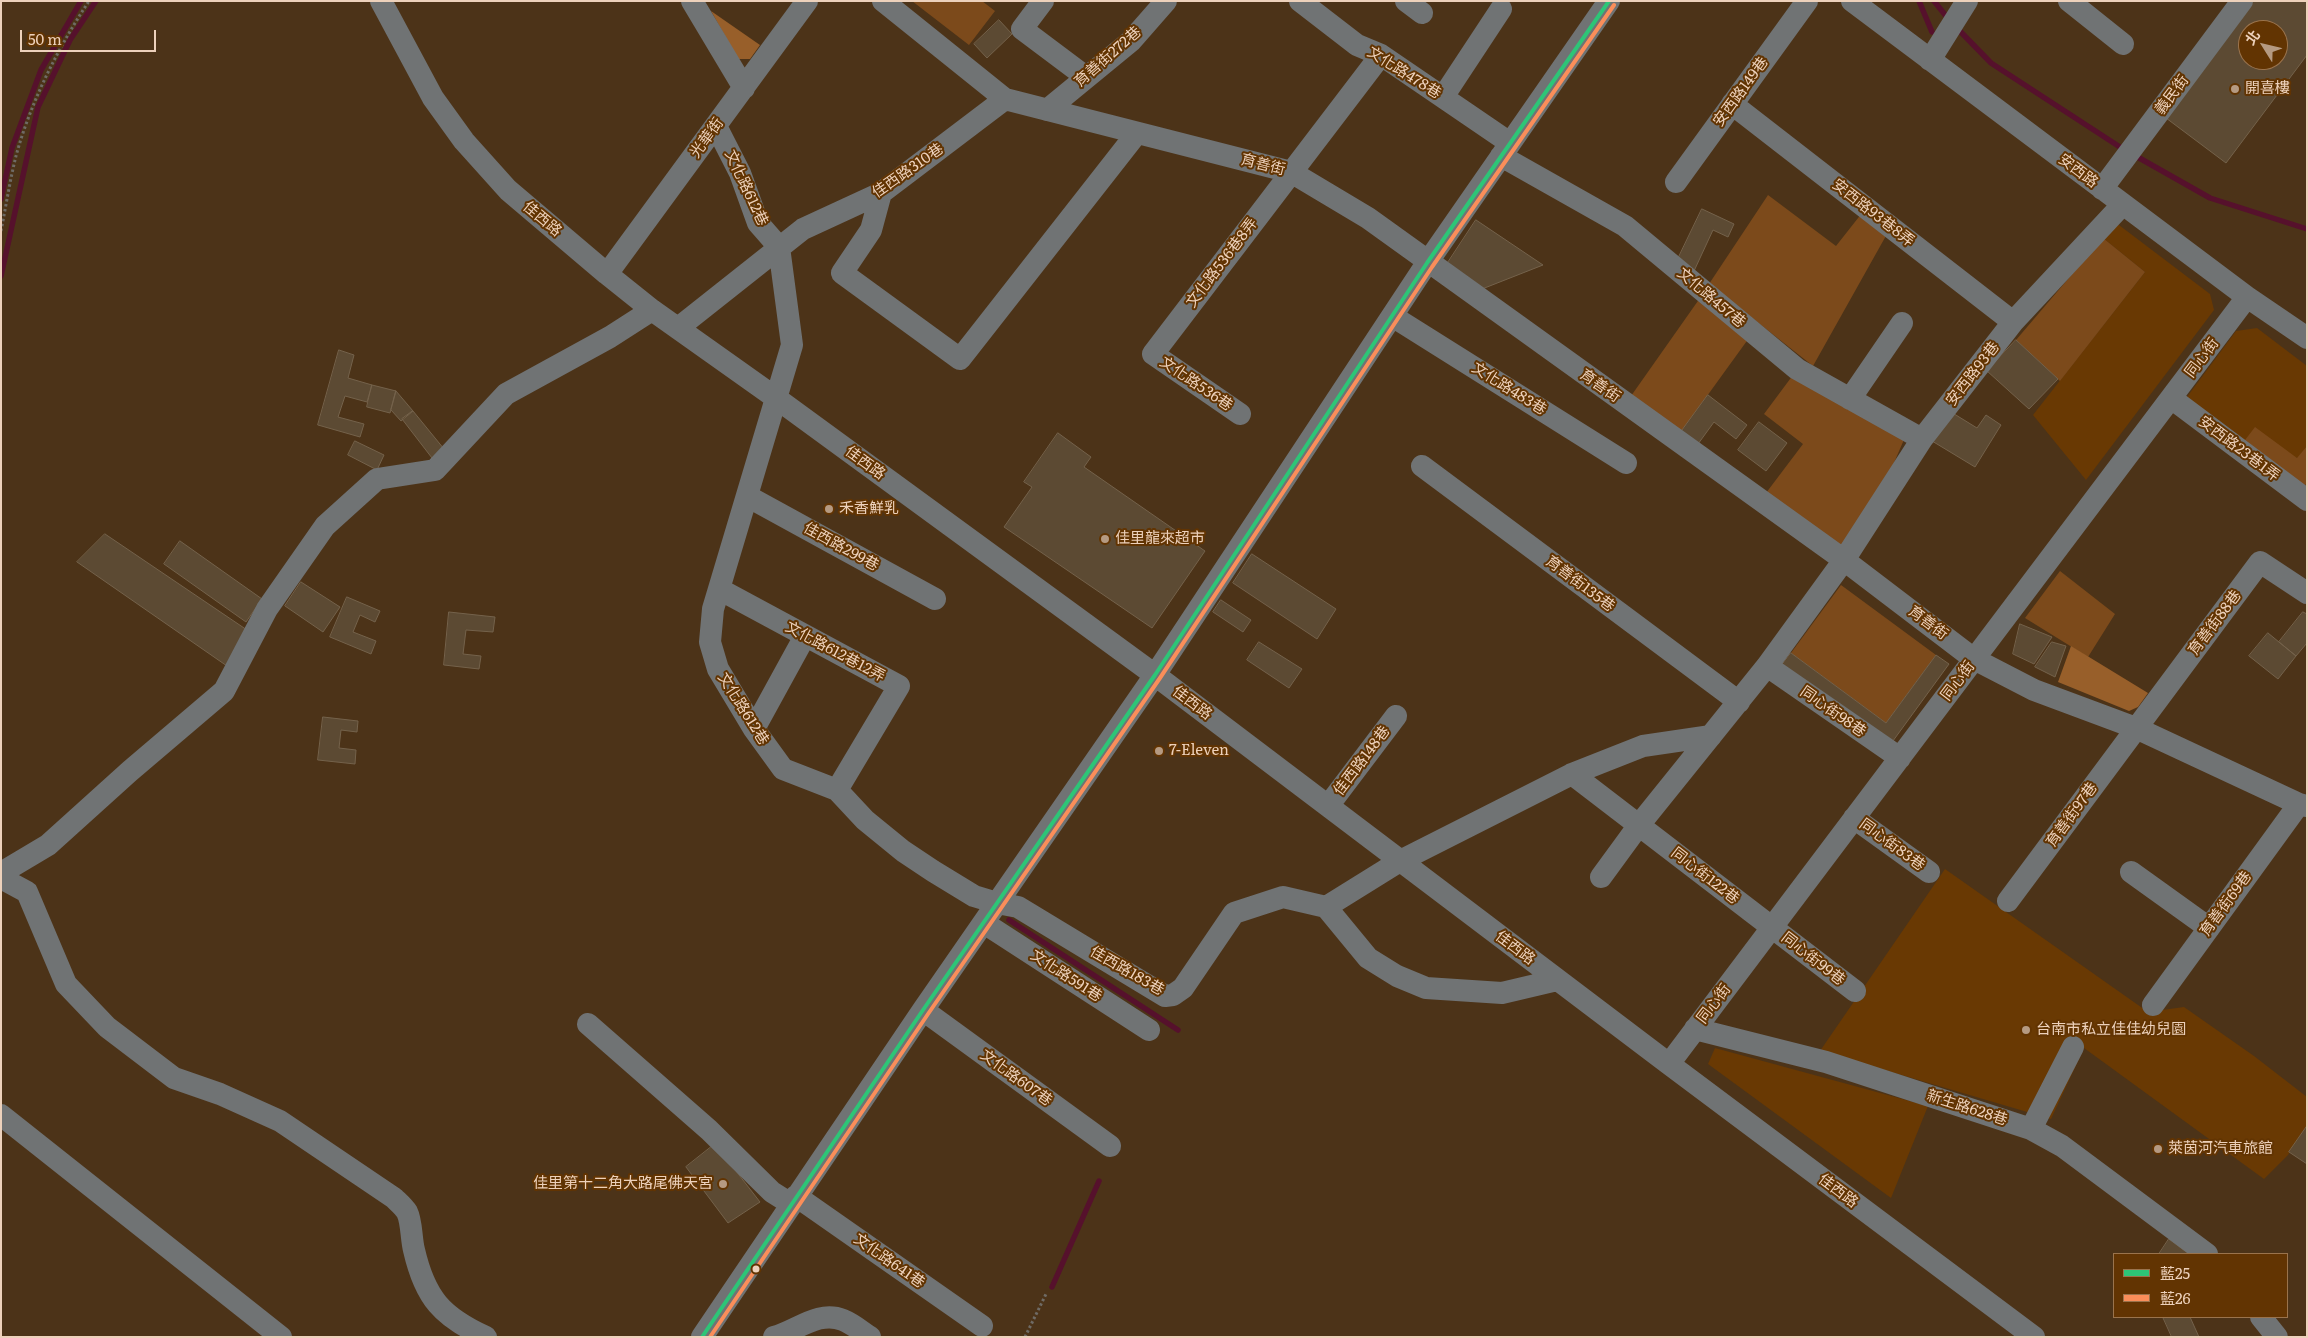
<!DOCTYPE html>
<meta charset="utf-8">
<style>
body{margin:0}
#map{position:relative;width:2308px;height:1338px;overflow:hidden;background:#4c3318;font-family:Literata,"Noto Sans TC",serif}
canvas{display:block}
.frame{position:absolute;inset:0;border:2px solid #edd1bb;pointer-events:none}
.legend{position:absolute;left:2113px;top:1253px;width:175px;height:65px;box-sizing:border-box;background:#623402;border:1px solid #9a734c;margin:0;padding:6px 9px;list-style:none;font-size:15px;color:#edd1bb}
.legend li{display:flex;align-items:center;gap:10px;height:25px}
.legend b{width:25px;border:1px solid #9a734c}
.north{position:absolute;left:2238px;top:20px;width:50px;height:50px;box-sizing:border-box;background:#623402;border:1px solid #9a734c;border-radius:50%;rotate:306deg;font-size:14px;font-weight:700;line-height:20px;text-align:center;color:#edd1bb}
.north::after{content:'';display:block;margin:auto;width:18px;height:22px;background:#b59a82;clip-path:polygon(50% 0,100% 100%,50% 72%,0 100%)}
.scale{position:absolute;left:20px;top:30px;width:136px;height:22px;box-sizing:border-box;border:2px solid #edd1bb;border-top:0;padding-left:6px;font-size:15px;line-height:18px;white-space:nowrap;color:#edd1bb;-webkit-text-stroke:4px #623402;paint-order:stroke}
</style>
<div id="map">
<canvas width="2308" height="1338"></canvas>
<div class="frame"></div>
<ul class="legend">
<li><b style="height:6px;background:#2dc577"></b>藍25</li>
<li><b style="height:6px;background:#fa8e5a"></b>藍26</li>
</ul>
<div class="north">北</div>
<div class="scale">50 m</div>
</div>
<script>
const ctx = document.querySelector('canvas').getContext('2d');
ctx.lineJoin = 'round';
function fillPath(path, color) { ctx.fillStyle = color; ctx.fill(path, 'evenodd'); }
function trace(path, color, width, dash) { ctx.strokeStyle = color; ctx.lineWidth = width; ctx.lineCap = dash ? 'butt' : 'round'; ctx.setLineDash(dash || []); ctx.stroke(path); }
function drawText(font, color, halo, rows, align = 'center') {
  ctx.font = font + ' Literata,"Noto Sans TC",serif'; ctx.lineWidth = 4; ctx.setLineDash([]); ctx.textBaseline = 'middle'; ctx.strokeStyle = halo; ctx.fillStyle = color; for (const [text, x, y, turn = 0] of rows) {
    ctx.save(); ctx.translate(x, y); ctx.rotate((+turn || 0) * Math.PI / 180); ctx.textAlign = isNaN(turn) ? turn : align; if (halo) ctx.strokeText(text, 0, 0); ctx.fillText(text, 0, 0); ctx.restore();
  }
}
fillPath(new Path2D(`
 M2115 222 2210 294 2214 310 2086 480 2033 415 2145 272 2103 238Z
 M2257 328 2307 366V446L2298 458 2242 444 2184 401 2236 331Z
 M1945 869 2148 1012 2184 1007 2254 1056 2307 1097V1126L2288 1155 2264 1179 2084 1048 2051 1119 1820 1051Z
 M1715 1048 1928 1106 1891 1198 1708 1064Z`), '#693903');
fillPath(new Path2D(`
 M912 1H982L995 11 969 45Z
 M1768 195 1836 246 1862 213 1887 234 1813 366 1709 284Z
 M2103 238 2145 272 2060 381 2016 340Z
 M1700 298 1749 338 1681 432 1631 396Z
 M1793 375 1906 435 1880 495 1841 546 1766 493 1803 444 1764 414Z
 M2255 427 2297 458 2307 446V483L2302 489 2242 444Z
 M2060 571 2115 614 2088 657 2025 618Z
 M1841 585 1936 655 1886 723 1791 653Z`), '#7c4a1b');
fillPath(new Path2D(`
 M711 11 760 45 750 59H738Z
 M2071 646 2148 693 2138 707 2129 711 2058 682Z`), '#985f2a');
trace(new Path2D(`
 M1919 1 1932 32
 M1934 1 1950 21
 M1956 27 1991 63 2126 151
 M2134 155 2210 198 2307 229
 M1 199 12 148 41 70 81 1
 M1 276 38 107 70 40 96 1
 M1009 920 1178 1030
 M1052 1287 1099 1181`), '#56112c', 5.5);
const building = new Path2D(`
 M2254 1H2307V55L2226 163 2166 118ZM2248 30H2278V60H2248Z
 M999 20 1012 34 987 58 974 44Z
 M1702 209 1734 224 1728 237 1713 230 1694 271 1676 263Z
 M1476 220 1543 265 1482 289 1447 264Z
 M2016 340 2058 379 2029 409 1987 371Z
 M339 350 354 355 348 378 372 385 367 402 345 396 338 417 364 424 360 437 318 425Z
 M372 385 396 391 390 413 367 407Z
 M396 391 413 411 401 421 391 410Z
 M1708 395 1747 425 1736 439 1714 422 1698 444 1681 432Z
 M413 411 444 449 432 458 402 419Z
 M1951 412 1977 428 1986 415 2001 425 1975 467 1932 441Z
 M1759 422 1787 443 1766 471 1738 450Z
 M1058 433 1091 457 1084 467 1205 551 1152 628 1004 527 1032 487 1024 482Z
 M355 441 384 455 377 470 348 455Z
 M105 534 247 630 227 666 77 562Z
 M180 541 262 599 246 622 164 564Z
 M1252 554 1336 609 1317 639 1233 583Z
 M301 582 340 607 323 632 285 606Z
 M347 597 380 611 375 622 360 615 353 632 376 641 371 654 330 637Z
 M1221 600 1251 620 1243 632 1213 612Z
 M449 612 495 617 493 632 466 630 463 654 481 656 479 669 444 665Z
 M2303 612 2307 614V643L2296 656 2279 642Z
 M2020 624 2052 637 2034 664 2013 654Z
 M2268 633 2296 656 2278 679 2249 656Z
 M1259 642 1302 669 1289 688 1247 660Z
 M2052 642 2066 646 2055 677 2035 667Z
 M1791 653 1886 723 1936 655 1949 664 1890 745 1782 665Z
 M323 717 358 721 357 732 341 730 339 748 356 750 355 764 318 760Z
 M2307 1126V1164L2289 1152Z
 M715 1144 760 1202 728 1223 686 1167Z
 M2169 1239 2189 1254H2159Z
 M2163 1317H2190L2199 1337H2172Z`);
fillPath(building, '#5c4a33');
trace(building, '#74624b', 1);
trace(new Path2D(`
 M1 231C6 206 10 180 16 156 31 101 58 48 89 1
 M1025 1337 1046 1294`), '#6f6b65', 3, [2.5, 2.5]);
trace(new Path2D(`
 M381 1 433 98 464 141 508 190 607 274 652 310 776 398 1155 675 1669 1064 2034 1337
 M692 1 744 88
 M883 1 1005 99 1291 172 1368 218 1844 560 1974 659 2034 690 2136 728 2299 804 2307 806
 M1043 1 1022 29 1086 77
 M1300 1 1357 45 1381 55 1510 143
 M1406 1 1422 13
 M1852 1 2247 297 2307 338
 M2069 1 2123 44
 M1930 60 1967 1
 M1443 97 1501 9
 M1732 104 2013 322
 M1047 110 1131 41 1166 1
 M716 126 740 173 758 223 779 247 792 345 713 609 710 642 718 669 754 729 783 769 837 790 865 820 903 851 933 871 974 896 997 903 1018 907 1165 996 1173 995 1183 988 1234 913 1283 897 1326 907 1368 958 1397 976 1426 988 1502 993 1557 980
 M1501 156 1625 226 1797 369 1922 439
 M1676 182 1807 1
 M2102 189 2242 1
 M881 193 871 230 842 273 960 359 1137 133
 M607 274 807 1
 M1392 316 1626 463
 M678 328 803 229 881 193 1005 99
 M2171 398 2307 500
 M1850 399 1902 323
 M1240 414 1153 354 1381 55
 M1422 466 1739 702
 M747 496 935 599
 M719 589 899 686 837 790
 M1767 666 1900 758
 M754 729 805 636
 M1572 774 1855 991
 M1328 806 1396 716
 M1854 818 1929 872
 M2131 872 2209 928
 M1 873 48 845 130 771 224 691 267 609 325 526 377 479 435 470 506 394 610 337 652 310
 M1601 877 1639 825 1767 666 1844 560 1922 439 2013 322 2123 204
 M1 878 27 892 66 984 107 1027 174 1078 220 1094 280 1121 394 1198C398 1202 404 1207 407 1212 412 1222 411 1239 414 1250 425 1298 442 1317 486 1337
 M2008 901 2260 562 2307 593
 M1326 907 1400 861 1572 774 1643 746 1711 736
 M984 923 1149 1030
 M2153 1005 2299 804
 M923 1010 1110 1146
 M588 1024 709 1130 772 1192 791 1204
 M1695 1029 1826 1062 2031 1129 2062 1146 2207 1254
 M1669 1064 2247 297
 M1 1115 281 1337
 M2031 1129 2073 1047
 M796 1196 982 1326
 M2261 1317 2277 1337
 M702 1337 923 1010 1155 675 1427 263 1609 1
 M774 1337C797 1331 818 1310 843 1320 853 1324 861 1331 870 1337`), '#707374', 22);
trace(new Path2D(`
 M702 1337 923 1010 1155 675 1427 263 1609 1`), '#2dc577', 4);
trace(new Path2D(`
 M710 1337 928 1014 1160 678 1432 267 1614 5`), '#fa8e5a', 4);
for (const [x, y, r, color] of [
 [2235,89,5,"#b59a82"],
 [829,509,5,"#b59a82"],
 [1105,539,5,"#b59a82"],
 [1159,751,5,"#b59a82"],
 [2026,1030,5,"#b59a82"],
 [2158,1149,5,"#b59a82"],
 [723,1184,5,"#b59a82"],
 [756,1269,4.5,"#edd1bb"]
]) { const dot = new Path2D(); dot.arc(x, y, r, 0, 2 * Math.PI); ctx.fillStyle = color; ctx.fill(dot); trace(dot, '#623402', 2); }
drawText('15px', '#edd1bb', '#623402', [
 ["育善街272巷",1108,57,-41],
 ["文化路478巷",1404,73,32],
 ["安西路149巷",1741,92,-54],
 ["義民街",2172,95,-53],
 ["光華街",707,138,-54],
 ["育善街",1263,165,14],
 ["佳西路310巷",908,171,-35],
 ["安西路",2078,171,37],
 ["文化路612巷",746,188,65],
 ["安西路93巷8弄",1873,213,38],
 ["佳西路",542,219,40],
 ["文化路536巷8弄",1222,263,-53],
 ["文化路457巷",1711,298,40],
 ["同心街",2202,358,-53],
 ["安西路93巷",1973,374,-52],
 ["文化路536巷",1196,384,34],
 ["育善街",1600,386,35],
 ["文化路483巷",1509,389,32],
 ["安西路23巷1弄",2239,449,37],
 ["佳西路",865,463,36],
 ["佳西路299巷",841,547,29],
 ["育善街135巷",1580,584,37],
 ["育善街",1928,623,37],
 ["育善街88巷",2215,623,-53],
 ["文化路612巷12弄",835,652,28],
 ["同心街",1958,681,-53],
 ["佳西路",1192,703,37],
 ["文化路612巷",743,709,58],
 ["同心街98巷",1833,712,35],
 ["佳西路148巷",1362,761,-53],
 ["育善街97巷",2072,815,-54],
 ["同心街83巷",1892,845,36],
 ["同心街122巷",1705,876,38],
 ["育善街69巷",2226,904,-54],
 ["佳西路",1515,948,37],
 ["同心街99巷",1813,959,38],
 ["佳西路183巷",1127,971,30],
 ["文化路591巷",1066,976,33],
 ["同心街",1714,1004,-53],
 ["文化路607巷",1016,1078,36],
 ["新生路628巷",1967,1108,18],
 ["佳西路",1838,1191,37],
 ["文化路641巷",889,1261,35]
]);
drawText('15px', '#edd1bb', '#623402', [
 ["開喜樓",2245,89],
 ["禾香鮮乳",839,509],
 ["佳里龍來超市",1115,539],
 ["7-Eleven",1169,751],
 ["台南市私立佳佳幼兒園",2036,1030],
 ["萊茵河汽車旅館",2168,1149],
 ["佳里第十二角大路尾佛天宮",713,1184,"right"]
], 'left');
</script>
